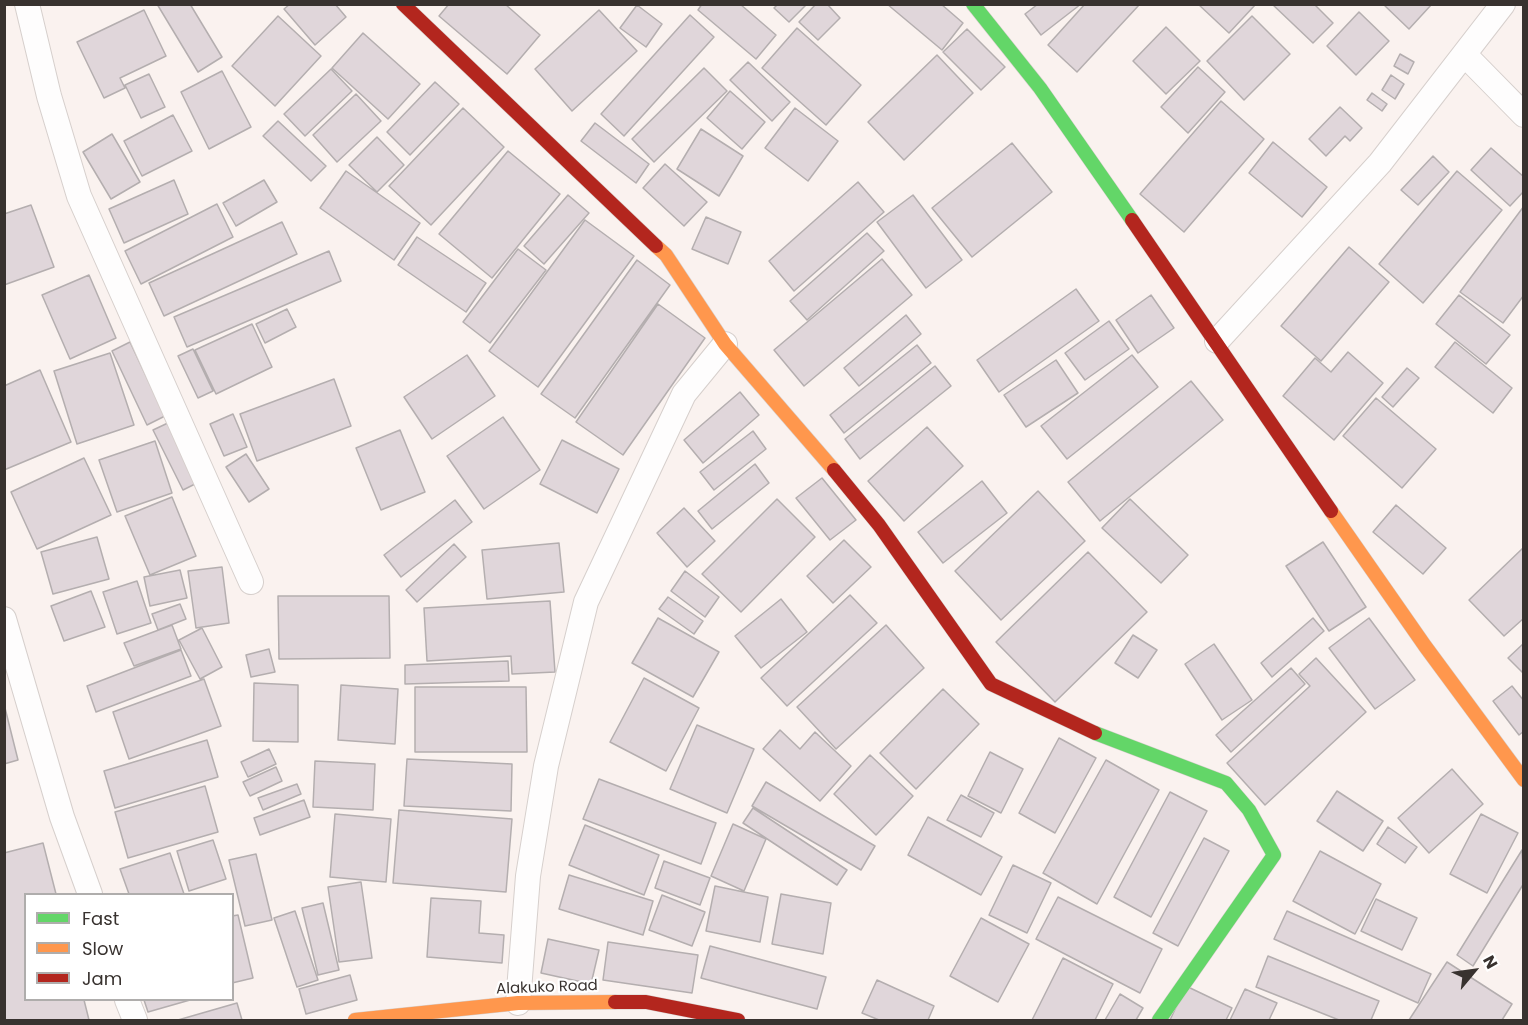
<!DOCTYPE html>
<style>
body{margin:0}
#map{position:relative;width:1528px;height:1025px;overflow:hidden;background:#faf2ef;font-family:Poppins,sans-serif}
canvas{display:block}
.frame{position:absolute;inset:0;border:6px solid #38322f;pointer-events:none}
.legend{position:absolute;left:24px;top:893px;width:210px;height:108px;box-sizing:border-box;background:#fff;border:2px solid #afadac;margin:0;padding:8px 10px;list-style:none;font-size:18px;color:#38322f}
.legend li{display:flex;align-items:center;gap:12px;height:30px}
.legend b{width:30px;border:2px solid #afadac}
.north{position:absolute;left:1444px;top:941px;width:60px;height:60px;-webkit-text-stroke:4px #fff;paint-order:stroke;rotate:61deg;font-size:16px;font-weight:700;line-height:24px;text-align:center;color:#38322f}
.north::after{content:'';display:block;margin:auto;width:21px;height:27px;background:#38322f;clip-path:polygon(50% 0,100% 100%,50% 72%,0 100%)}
</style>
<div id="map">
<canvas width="1528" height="1025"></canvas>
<div class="frame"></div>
<ul class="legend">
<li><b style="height:8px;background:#63d668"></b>Fast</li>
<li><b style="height:8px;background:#ff974d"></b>Slow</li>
<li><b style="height:8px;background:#b3261e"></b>Jam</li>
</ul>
<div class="north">N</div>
</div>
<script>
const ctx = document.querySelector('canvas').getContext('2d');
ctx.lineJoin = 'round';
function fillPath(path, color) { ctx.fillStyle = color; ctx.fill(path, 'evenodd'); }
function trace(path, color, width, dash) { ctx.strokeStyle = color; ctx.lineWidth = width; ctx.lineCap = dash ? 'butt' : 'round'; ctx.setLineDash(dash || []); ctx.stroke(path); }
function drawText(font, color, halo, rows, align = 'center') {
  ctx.font = font + ' Poppins,sans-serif'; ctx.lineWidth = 4.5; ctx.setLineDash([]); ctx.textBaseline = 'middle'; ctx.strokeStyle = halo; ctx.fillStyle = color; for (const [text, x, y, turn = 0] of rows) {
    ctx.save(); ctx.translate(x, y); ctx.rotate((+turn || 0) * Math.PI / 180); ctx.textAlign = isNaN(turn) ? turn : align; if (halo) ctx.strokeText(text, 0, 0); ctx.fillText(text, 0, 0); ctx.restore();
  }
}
const building = new Path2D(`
 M157 4H190L222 57 198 72Z
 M290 4H335L346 17 315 45 284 9Z
 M449 4H505L540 35 507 74 439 16Z
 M702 4H740L776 35 756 59 698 10Z
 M778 4H807L789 22 774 8Z
 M816 4H827L840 18 818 40 799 22Z
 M887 4H941L963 23 942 50Z
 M1038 4H1081L1041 35 1025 14Z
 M1085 4H1140L1077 72 1048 45Z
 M1198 4H1256L1229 33Z
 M1272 4H1314L1333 23 1313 43Z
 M1383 4H1432L1409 29Z
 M637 5 662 24 646 47 620 28Z
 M144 10 166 56 120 78 125 88 104 98 77 42Z
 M599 10 637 51 572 111 535 69Z
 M1359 12 1389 41 1356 75 1327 46Z
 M690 15 714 37 624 136 601 114Z
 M278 16 321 56 275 106 232 66Z
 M1252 16 1290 54 1244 100 1207 61Z
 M1166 27 1200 61 1166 94 1133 61Z
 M797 28 861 85 826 125 762 68Z
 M967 29 1005 67 981 90 943 52Z
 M363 33 420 84 388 119 332 68Z
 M1400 54 1414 62 1408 74 1394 66Z
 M937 55 973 93 904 160 868 122Z
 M748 62 790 102 772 121 730 80Z
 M1198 67 1225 92 1188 133 1161 107Z
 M704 68 727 91 654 162 632 139Z
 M331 69 352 91 305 136 284 114Z
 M222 71 251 127 209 149 181 92Z
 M149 74 165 107 141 118 125 85Z
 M1391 75 1404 84 1395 99 1382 90Z
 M435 82 459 104 410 155 387 132Z
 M730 91 765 122 742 149 707 118Z
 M1372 93 1387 104 1382 111 1367 100Z
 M356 94 381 121 337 162 313 135Z
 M1221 101 1264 139 1184 232 1140 194Z
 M1340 107 1362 128 1350 141 1345 136 1326 156 1309 139Z
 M463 108 504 147 431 225 389 186Z
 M795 108 838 141 808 181 765 148Z
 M173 115 192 151 142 176 124 141Z
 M278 121 326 166 311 181 263 136Z
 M595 123 649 164 636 183 581 141Z
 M701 129 743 156 719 196 677 169Z
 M112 134 140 182 111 199 83 152Z
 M377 137 404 165 377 192 349 165Z
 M1273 142 1327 187 1302 217 1249 173Z
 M1012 143 1052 192 972 257 932 208Z
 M1491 148 1524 177V191L1510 206 1471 170Z
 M508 151 560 194 492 278 439 234Z
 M1433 156 1449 172 1418 205 1401 190Z
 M665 164 707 202 684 226 643 188Z
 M346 171 420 223 394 260 320 208Z
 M1457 171 1502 210 1423 303 1379 264Z
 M174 180 188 214 124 243 109 209Z
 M264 180 277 202 236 226 223 203Z
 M858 182 884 212 794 291 769 261Z
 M568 195 589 213 544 264 524 246Z
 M913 195 962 260 926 288 877 222Z
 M217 204 233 237 141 284 125 251Z
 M31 205 54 267 4 285V214Z
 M1524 206V295L1503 323 1460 292Z
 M706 217 741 232 728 264 692 249Z
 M585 220 634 256 538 387 489 351Z
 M282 222 297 254 164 316 149 283Z
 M867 233 884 251 807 320 790 301Z
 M417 237 486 283 466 312 398 265Z
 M1349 247 1389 282 1321 361 1281 326Z
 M518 249 546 270 490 343 463 322Z
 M329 251 341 281 187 347 174 317Z
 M882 259 912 295 804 386 774 350Z
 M637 260 670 285 575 418 541 394Z
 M89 275 116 338 70 359 42 295Z
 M1076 289 1099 321 999 392 977 360Z
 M1151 295 1174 328 1138 353 1116 320Z
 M1459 295 1510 335 1486 364 1436 324Z
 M658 304 705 338 623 455 576 422Z
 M287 309 296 327 265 343 256 324Z
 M906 315 921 334 859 386 844 368Z
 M1109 321 1129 349 1085 380 1065 353Z
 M252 324 272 367 216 394 195 350Z
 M130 342 165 416 147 425 112 351Z
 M1455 342 1512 388 1493 413 1435 367Z
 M917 345 931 363 844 433 830 415Z
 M193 349 213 391 198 398 178 356Z
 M1348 352 1383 383 1334 440 1283 396 1315 358 1331 372Z
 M110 353 134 425 77 444 54 371Z
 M467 355 495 396 432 439 404 397Z
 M1132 355 1158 387 1067 459 1041 426Z
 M1056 360 1078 393 1026 427 1004 395Z
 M935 366 951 386 860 459 845 439Z
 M1407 368 1419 378 1393 407 1382 397Z
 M40 370 71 442 4 470V386Z
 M334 379 351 426 257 461 240 414Z
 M1191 381 1223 420 1100 521 1068 482Z
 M740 392 759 415 703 463 684 440Z
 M1376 398 1436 449 1402 488 1343 436Z
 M233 414 247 447 224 456 210 424Z
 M503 417 540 470 484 509 447 456Z
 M170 422 199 482 183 490 153 430Z
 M927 427 963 466 904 521 868 481Z
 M400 430 425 492 381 510 356 448Z
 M753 431 766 449 714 490 700 472Z
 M562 440 619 469 597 513 540 484Z
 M155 441 172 493 117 512 99 460Z
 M246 454 269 489 249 502 226 467Z
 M84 458 111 515 37 549 11 492Z
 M755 464 769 483 712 529 698 511Z
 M822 478 856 520 830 540 796 498Z
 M982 481 1007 513 943 563 918 532Z
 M1038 491 1085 541 1001 620 955 571Z
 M172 497 196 556 150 575 125 516Z
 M777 499 815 537 741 612 702 574Z
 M1130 499 1188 555 1161 583 1102 528Z
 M455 500 472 522 401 577 384 555Z
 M1396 505 1446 548 1423 574 1373 532Z
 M684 508 715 541 687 567 657 533Z
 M97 537 109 579 53 594 41 552Z
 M844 540 871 567 833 603 807 576Z
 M1323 542 1366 607 1329 631 1286 566Z
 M559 543 564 592 487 599 482 550Z
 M454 544 466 557 417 602 406 590Z
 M1524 547V618L1504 636 1469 600Z
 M1088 552 1147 612 1055 702 996 642Z
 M222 567 229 623 196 628 188 571Z
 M180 570 187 598 150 606 144 577Z
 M685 571 719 597 705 617 671 591Z
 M137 581 151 623 117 634 103 592Z
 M91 591 105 627 64 641 51 606Z
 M850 595 877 623 787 706 761 678Z
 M278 596H389L390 658 279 659Z
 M668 597 703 621 694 634 659 609Z
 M781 599 807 632 761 668 735 636Z
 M550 601 555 672 512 674 511 656 427 661 424 608Z
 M180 604 186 619 158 630 152 614Z
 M658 618 719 652 693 697 632 663Z
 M1313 618 1324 631 1272 677 1261 663Z
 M1369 618 1415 680 1375 709 1329 648Z
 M172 625 181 649 134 666 124 643Z
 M886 625 924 668 836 749 797 707Z
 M202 628 222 667 200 679 179 640Z
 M1133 635 1157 650 1138 678 1115 663Z
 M1524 643V674L1508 658Z
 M1214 644 1252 700 1222 720 1185 664Z
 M269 649 275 672 251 677 246 655Z
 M181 650 191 676 96 712 87 686Z
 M1316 658 1366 712 1265 805 1227 763 1310 686 1299 674Z
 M508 661 509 681 405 684V665Z
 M1291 668 1305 684 1231 752 1216 735Z
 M644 678 699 708 666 771 610 742Z
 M204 679 221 726 129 759 113 712Z
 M254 683 298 685V742L253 741Z
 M341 685 398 689 395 744 338 740Z
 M1512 686 1524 701V731L1519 735 1493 701Z
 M415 687H526L527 752H415Z
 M943 689 979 724 916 789 880 753Z
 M4 704 18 760 4 764Z
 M697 725 754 749 727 813 670 789Z
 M780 730 800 749 815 732 851 766 820 801 763 749Z
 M1059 738 1096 758 1055 833 1019 813Z
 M207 740 218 777 115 808 104 771Z
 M269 749 276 764 248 777 241 762Z
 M990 752 1023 769 1001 813 968 796Z
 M870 755 913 796 876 835 834 794Z
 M407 759 512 764 511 811 404 806Z
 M1106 760 1159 790 1097 904 1043 873Z
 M315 761 375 764 373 810 313 807Z
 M276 767 282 781 250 796 243 782Z
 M1452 769 1483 804 1429 853 1398 818Z
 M599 779 716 823 701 864 583 819Z
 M766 782 875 846 861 870 752 806Z
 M297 784 301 794 263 810 258 798Z
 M205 786 218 832 128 858 115 812Z
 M1337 791 1383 821 1363 851 1317 821Z
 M1170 792 1207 811 1151 917 1114 897Z
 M961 795 994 813 981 837 947 820Z
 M304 800 310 817 260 835 254 818Z
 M753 808 847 870 837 885 743 823Z
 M399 810 512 819 506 892 393 883Z
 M335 814 391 819 386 882 330 877Z
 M1481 814 1518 833 1487 893 1450 874Z
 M928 817 1002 857 981 895 908 855Z
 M733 824 766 839 744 891 711 876Z
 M585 825 659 855 644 895 569 865Z
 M1388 827 1417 847 1405 863 1377 844Z
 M1204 838 1229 851 1178 946 1153 933Z
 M213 840 226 879 189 891 177 851Z
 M43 843 56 894H26V1000H84L89 1020H4V853Z
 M1522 850 1524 883 1473 966 1457 955Z
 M1320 851 1381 884 1355 934 1293 901Z
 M170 853 184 894H129L120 869Z
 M256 854 272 920 245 926 229 860Z
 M664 861 710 878 700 905 655 888Z
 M1013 865 1051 883 1027 933 989 915Z
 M569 875 653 901 643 935 559 909Z
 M361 882 372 958 339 962 328 887Z
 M715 886 768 897 760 942 706 931Z
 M781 894 831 903 823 954 772 944Z
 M662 895 705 912 692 946 649 930Z
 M1058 897 1162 949 1140 993 1036 939Z
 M431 898 481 901 479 933 504 935 502 963 427 957Z
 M1376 899 1417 918 1402 950 1361 931Z
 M323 903 339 970 318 975 302 908Z
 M295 911 318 980 297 987 274 918Z
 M1287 911 1431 974 1418 1003 1274 939Z
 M238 915 253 978 232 983V916Z
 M981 918 1029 944 998 1002 950 976Z
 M548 939 599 950 591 984 541 973Z
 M608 942 698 955 692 993 603 980Z
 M710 946 826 977 817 1009 701 978Z
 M1268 956 1379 1001 1371 1020H1339L1256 987Z
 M1063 958 1113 984 1095 1020H1032Z
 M1447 962 1512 1004 1502 1020H1409Z
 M350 975 357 1000 306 1014 299 989Z
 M877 980 934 1006 928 1020H879L862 1013Z
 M1186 986 1232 1008 1226 1020H1170Z
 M1245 989 1277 1003 1269 1020H1230Z
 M1120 994 1143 1008 1136 1020H1105Z
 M144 1000H190L148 1012Z
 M237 1003 242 1020H178Z`);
fillPath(building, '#e0d6da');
trace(building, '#b4aeaf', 1.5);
const street = new Path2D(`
 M27 4 49 96 79 196 251 582
 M1465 55 1524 115
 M1217 341 1380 163 1503 4
 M4 619 62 817 90 894
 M127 1000 135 1020
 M518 1003 528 876 546 766 586 602 684 394 725 344`);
const fast = new Path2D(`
 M973 4 1040 88 1132 220
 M1095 733 1226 783 1249 810 1274 855 1159 1020`);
const slow = new Path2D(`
 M656 246 666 255 725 344 834 470
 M1331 511 1425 646 1524 780
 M355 1020 518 1003 615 1002`);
const jam = new Path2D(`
 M403 4 656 246
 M1132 220 1331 511
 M834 470 879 525 991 684 1095 733
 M615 1002H646L738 1020`);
trace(street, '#d6cfcc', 26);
trace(fast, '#d6cfcc', 15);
trace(slow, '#d6cfcc', 15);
trace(jam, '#d6cfcc', 15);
trace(street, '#fefdfd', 24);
trace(fast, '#63d668', 14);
trace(slow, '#ff974d', 14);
trace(jam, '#b3261e', 14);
drawText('15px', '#38322f', '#fff', [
 ["Alakuko Road",547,988,-2]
]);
</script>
